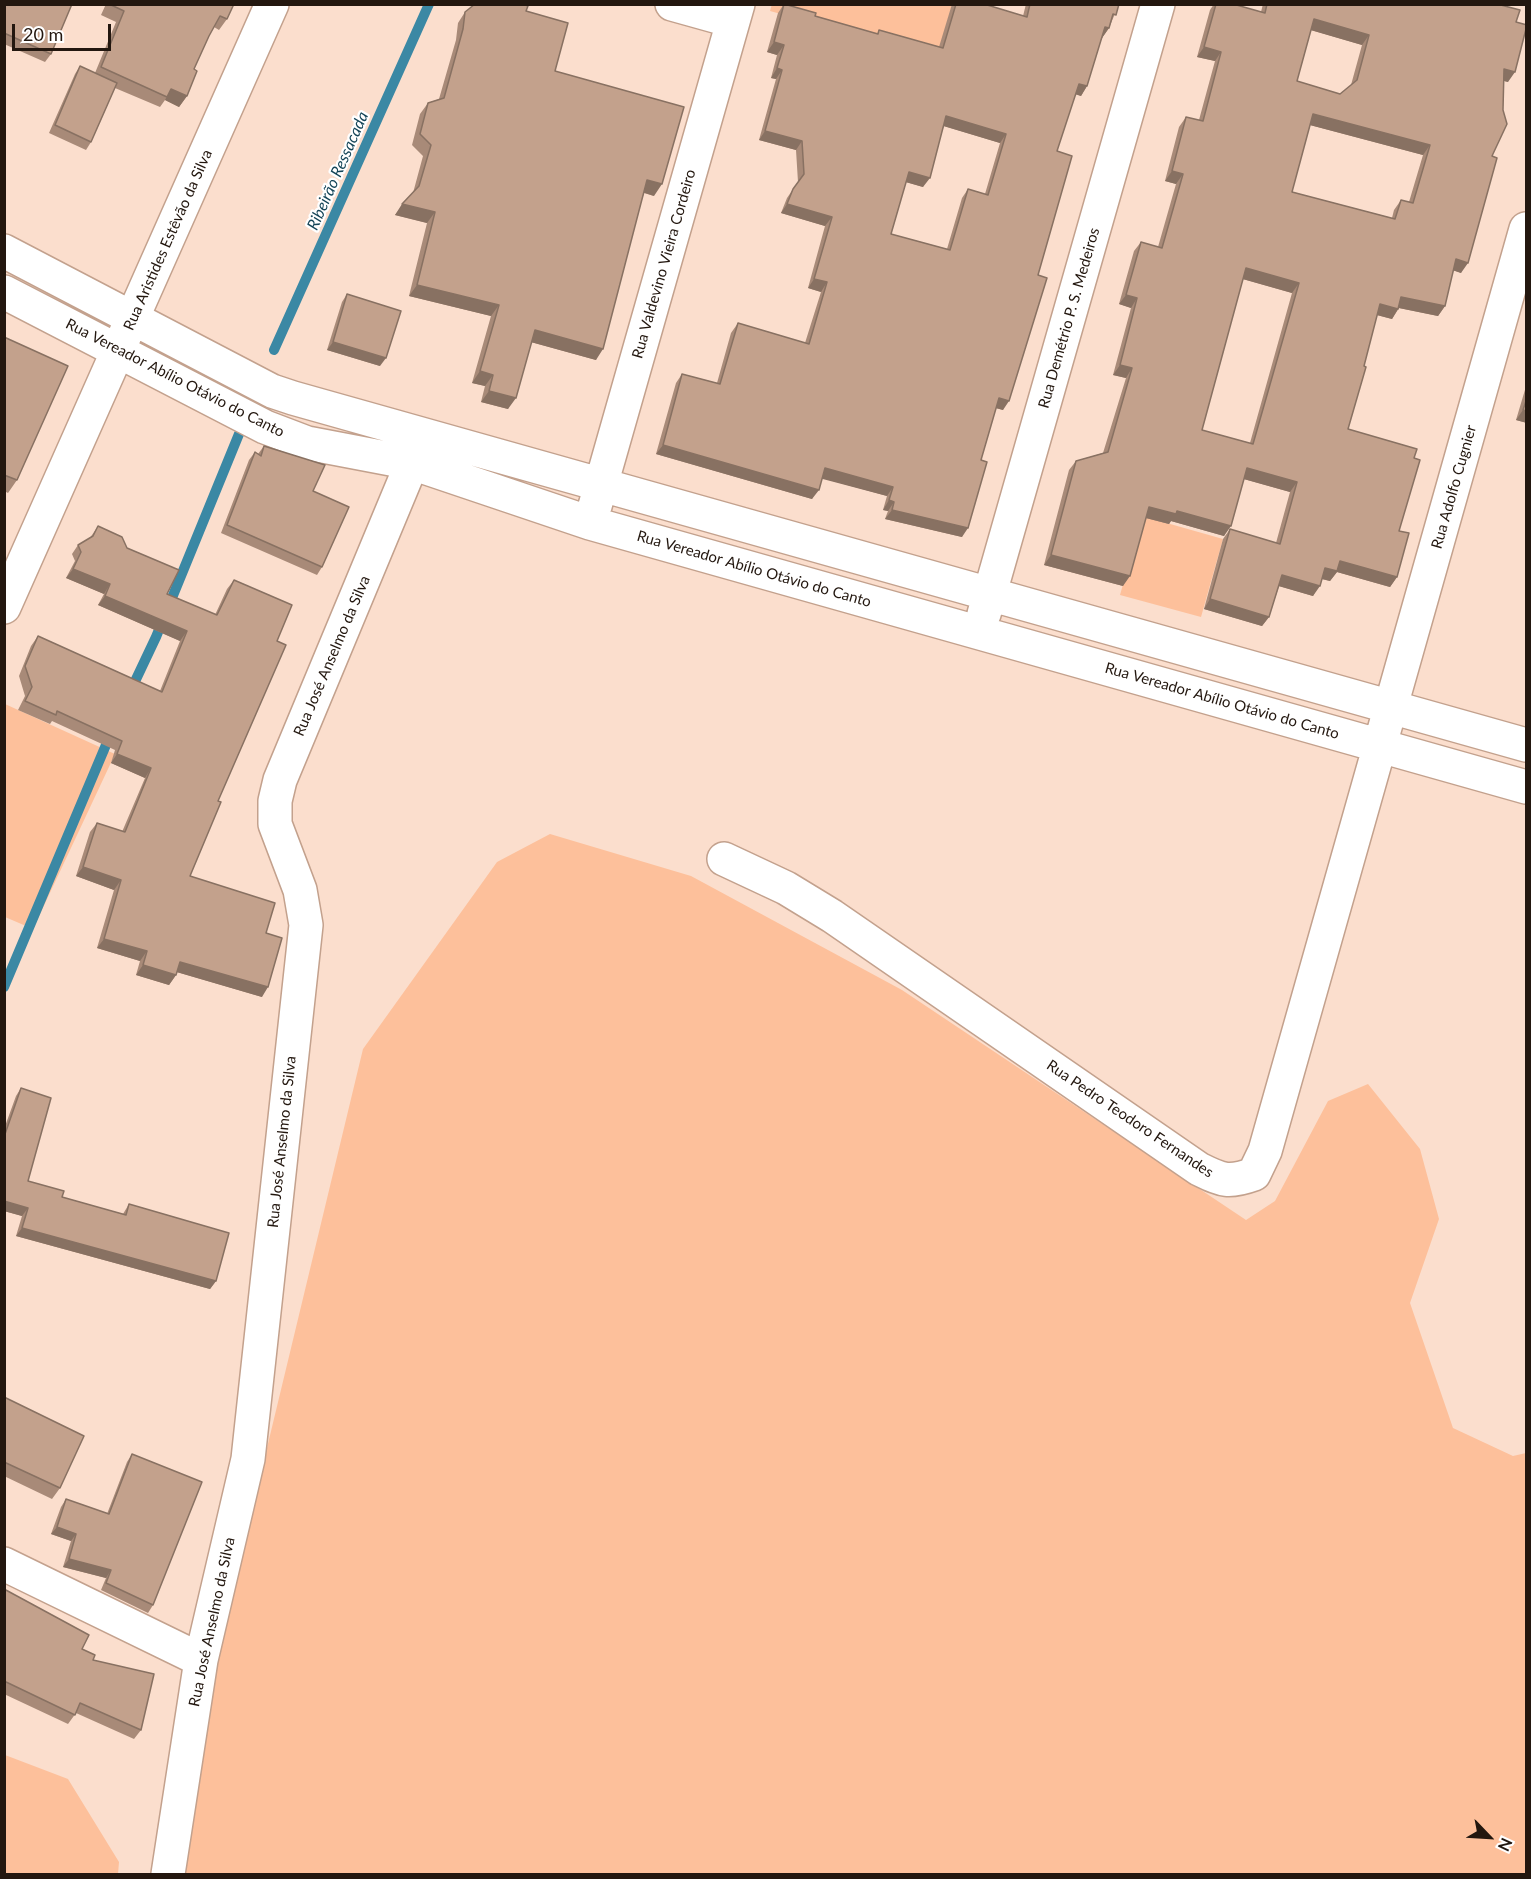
<!DOCTYPE html>
<meta charset="utf-8">
<style>
body{margin:0}
#map{position:relative;width:1531px;height:1879px;overflow:hidden;background:#fbdecd;font-family:Lato,sans-serif}
canvas{display:block}
.frame{position:absolute;inset:0;border:6px solid #23170f;pointer-events:none}
.north{position:absolute;left:1459px;top:1807px;width:60px;height:60px;-webkit-text-stroke:4px #fff;paint-order:stroke;rotate:115deg;font-size:16px;font-weight:700;line-height:24px;text-align:center;color:#23170f}
.north::after{content:'';display:block;margin:auto;width:21px;height:27px;background:#23170f;clip-path:polygon(50% 0,100% 100%,50% 72%,0 100%)}
.scale{position:absolute;left:12px;top:24px;width:99px;height:27px;box-sizing:border-box;border:3px solid #23170f;border-top:0;padding-left:8px;font-size:18px;line-height:21px;white-space:nowrap;color:#23170f;-webkit-text-stroke:4px #fff;paint-order:stroke}
</style>
<div id="map">
<canvas width="1531" height="1879"></canvas>
<div class="frame"></div>
<div class="north">N</div>
<div class="scale">20 m</div>
</div>
<script>
const ctx = document.querySelector('canvas').getContext('2d');
ctx.lineJoin = 'round';
function fillPath(path, color) { ctx.fillStyle = color; ctx.fill(path, 'evenodd'); }
function trace(path, color, width, dash) { ctx.strokeStyle = color; ctx.lineWidth = width; ctx.lineCap = dash ? 'butt' : 'round'; ctx.setLineDash(dash || []); ctx.stroke(path); }
function drawText(font, color, halo, rows, align = 'center') {
  ctx.font = font + ' Lato,sans-serif'; ctx.lineWidth = 4.5; ctx.setLineDash([]); ctx.textBaseline = 'middle'; ctx.strokeStyle = halo; ctx.fillStyle = color; for (const [text, x, y, turn = 0] of rows) {
    ctx.save(); ctx.translate(x, y); ctx.rotate((+turn || 0) * Math.PI / 180); ctx.textAlign = isNaN(turn) ? turn : align; if (halo) ctx.strokeText(text, 0, 0); ctx.fillText(text, 0, 0); ctx.restore();
  }
}
fillPath(new Path2D(`
 M772 4 952 5 937 57 770 11Z
 M1142 516 1223 539 1201 617 1120 595Z
 M5 704 115 754 33 929 5 917Z
 M550 834 691 876 902 990 1246 1220 1275 1201 1328 1101 1368 1084 1420 1149 1439 1219 1410 1303 1453 1428 1513 1456 1526 1453V1874H173L201 1722 363 1049 497 862Z
 M5 1755 68 1779 119 1862 118 1874H5Z`), '#fdc09b');
trace(new Path2D(`
 M274 350 429 4
 M130 692 156 637 239 434
 M4 987 111 733`), '#3b88a4', 10);
const minor = new Path2D(`
 M672 4 733 21
 M4 251 272 391 293 398 1526 745
 M4 292 265 427 307 443 412 463 590 523 1526 787
 M595 506 738 4
 M4 607 272 4
 M984 614 1158 4
 M724 859 786 888 832 916 1199 1169C1223 1181 1229 1183 1254 1174L1265 1151 1526 229
 M4 1564 201 1660
 M168 1874 201 1660 248 1459 306 925 300 890 275 824V801L280 780 412 463 417 442`);
trace(minor, '#c3a18d', 36);
trace(minor, '#fff', 33);
fillPath(new Path2D(`
 M4 4 51 54 45 62 4 44Z
 M106 4H234L227 19 219 30 214 27 209 36 194 69 187 96 179 107 165 100 160 107 115 88 91 142 86 150 49 133 75 74 80 66 95 73 116 22 101 15Z
 M784 4 815 16 877 34 879 30 939 47 952 4H984L1023 16 1026 4H1119L1109 28 1102 38V37L1087 86 1081 96 1075 94 1057 151 1038 275 1003 410 996 408 981 460 962 537 885 519 888 511 883 510 887 496 822 478 812 499 656 454 676 383 682 374 717 383 731 333 738 323 805 343 821 292 808 288 825 226 781 213 787 198 798 182 796 150 759 140 776 79 771 78 777 55 767 52 778 13ZM944 126 1000 143 985 194 968 189 962 198 947 249 891 234 906 182 923 187Z
 M1214 4H1233L1261 12 1263 4H1497L1516 22 1508 82 1504 81 1492 156 1461 273 1453 270 1445 306 1438 316 1399 308 1392 319 1377 315 1348 429 1414 458 1399 531 1397 577 1390 587 1337 572 1330 581 1322 579 1313 596 1279 586 1269 617 1262 626 1204 609 1223 539 1230 529 1276 543 1290 492 1244 479 1224 536 1171 521 1169 524 1146 518 1123 586 1044 565 1069 470 1076 461 1103 453 1126 378 1113 375 1131 308 1119 304 1134 251 1141 242 1158 247 1176 184 1165 181 1179 127 1186 117 1199 120 1215 61 1197 57 1210 10ZM1311 30 1362 45 1351 85 1340 94 1297 81ZM1310 125 1423 155 1409 202 1401 200 1394 210 1392 218 1292 192ZM1243 279 1292 293 1250 443 1202 430Z
 M526 11 555 71 654 196 644 193 596 360 531 342 508 409 481 402 485 386 472 383 491 316 409 296 427 223 395 215 413 193 423 156 412 145 420 114 428 103 439 99 456 40 458 23 465 12Z
 M347 294 380 366 327 350 342 302Z
 M4 337 17 480 8 493 4 491Z
 M1527 383V423L1516 420Z
 M264 446 313 491 322 567 317 575 221 533 249 460 255 452 258 454Z
 M98 526 127 548 167 594 215 615 227 589 234 580 277 641 190 876 266 933 262 997 177 972 176 975 169 985 136 975 140 961 97 948 114 890 76 876 90 832 97 823 122 832 145 778 111 763 115 750 52 721 50 724 18 710 25 696 19 676 31 646 38 636 160 691 180 641 98 605 104 594 66 578 75 561 72 554 78 545 90 538Z
 M21 1088 28 1181 62 1197 123 1214 129 1204 216 1281 210 1289 16 1236 22 1216 4 1211V1129L16 1096Z
 M4 1397 60 1488 52 1499 4 1476Z
 M132 1454 153 1605 148 1613 101 1590 106 1578 63 1567 71 1541 51 1534 61 1507 66 1499 107 1514 127 1462Z
 M4 1589 82 1649 93 1660 141 1730 134 1739 76 1713 68 1724 4 1694Z`), '#a88a78');
fillPath(new Path2D(`
 M1314 19 1369 35 1362 45 1307 29Z
 M1105 27 1109 28 1102 38 1098 36Z
 M774 42 784 45 777 55 767 52Z
 M1204 47 1221 52 1215 61 1197 57Z
 M777 68 782 70 776 79 771 78Z
 M1504 69 1515 72 1508 82 1497 79Z
 M1079 84 1087 86 1081 96 1072 93Z
 M171 89 187 96 179 107 165 100Z
 M1313 114 1430 145 1423 155 1306 124Z
 M946 116 1006 134 1000 143 940 125Z
 M765 131 802 141 796 150 759 140Z
 M1172 171 1183 174 1176 184 1165 181Z
 M909 172 930 178 923 187 902 181Z
 M647 180 662 184 654 196 639 191Z
 M402 204 435 212 427 223 395 215Z
 M787 204 832 217 825 226 781 213Z
 M1456 259 1468 263 1461 273 1449 269Z
 M1246 268 1299 283 1292 293 1239 278Z
 M814 279 827 282 821 292 808 288Z
 M417 285 499 305 491 316 409 296Z
 M1126 295 1137 298 1131 308 1119 304Z
 M1401 297 1445 306 1438 316 1394 307Z
 M1380 304 1398 309 1392 319 1373 314Z
 M535 330 603 349 596 360 527 341Z
 M333 342 386 358 380 366 327 350Z
 M1120 365 1132 368 1126 378 1113 375Z
 M480 371 493 375 485 386 472 383Z
 M489 391 516 398 508 409 481 402Z
 M999 398 1009 401 1003 410 992 407Z
 M1523 410 1527 411V423L1516 420Z
 M663 445 819 490 812 499 656 454Z
 M825 468 893 487 887 496 819 478Z
 M1247 468 1297 482 1290 492 1240 478Z
 M889 500 894 502 888 511 883 510Z
 M1149 507 1177 511 1231 526 1224 536 1171 521 1169 524 1142 517Z
 M892 510 968 528 962 537 885 519Z
 M1051 555 1130 576 1123 586 1044 565Z
 M1340 561 1397 577 1390 587 1337 572 1330 581 1318 578 1325 568Z
 M73 569 110 584 104 594 66 578Z
 M1282 575 1320 586 1313 596 1275 585Z
 M105 596 187 631 180 641 98 605Z
 M1210 599 1269 617 1262 626 1204 609Z
 M117 754 151 768 145 778 111 763Z
 M83 867 121 880 114 890 76 876Z
 M104 939 147 951 140 961 97 948Z
 M180 962 268 987 262 997 173 971Z
 M143 965 176 975 169 985 136 975Z
 M4 1201 28 1208 22 1216 4 1211Z
 M22 1228 216 1281 210 1289 16 1236Z
 M57 1527 76 1534 71 1541 51 1534Z
 M69 1559 111 1570 106 1578 63 1567Z`), '#887162');
const building = new Path2D(`
 M4 4H72L51 54 4 33Z
 M109 4H234L227 19 220 16 209 36 194 69 197 71 187 96 171 89 167 97 101 67 124 11Z
 M475 4H523L528 6 526 11 568 23 555 71 684 107 662 184 647 180 603 349 535 330 516 398 489 391 493 375 480 371 499 305 417 285 435 212 402 204 419 186 431 145 420 134 428 103 444 98 463 29 465 12Z
 M784 4 816 13 815 16 878 34 879 30 943 48 956 4H984L1027 17 1030 4H1119L1116 15 1113 14 1109 28 1105 27 1087 86 1079 84 1057 151 1072 156 1038 275 1047 278 1009 401 999 398 981 460 987 462 968 528 892 510 894 502 889 500 893 487 825 468 819 490 663 445 682 374 720 384 738 323 809 344 827 282 814 279 832 217 787 204 793 189 804 174 802 141 765 131 782 70 777 68 784 45 774 42ZM946 116 1006 134 988 195 968 189 950 250 891 234 909 172 930 178Z
 M1216 4H1233L1265 13 1267 4H1497L1520 10 1516 22 1527 25 1515 72 1504 69 1503 110 1507 124 1492 156 1497 158 1468 263 1456 259 1445 306 1401 297 1398 309 1380 304 1364 366 1366 367 1348 429 1417 449 1414 458 1420 460 1399 531 1409 533 1397 577 1340 561 1337 571 1325 568 1320 586 1282 575 1269 617 1210 599 1230 529 1280 544 1297 482 1247 468 1231 526 1177 511 1176 514 1149 507 1130 576 1051 555 1076 461 1108 452 1132 368 1120 365 1137 298 1126 295 1141 242 1162 248 1183 174 1172 171 1186 117 1203 121 1221 52 1204 47ZM1314 19 1369 35 1357 80 1340 94 1297 81ZM1313 114 1430 145 1413 203 1401 200 1395 219 1292 192ZM1246 268 1299 283 1253 444 1202 430Z
 M80 66 117 83 91 142 55 125Z
 M347 294 401 311 386 358 333 342Z
 M4 337 68 366 17 480 4 475Z
 M1527 398V411L1523 410Z
 M264 446 325 465 313 491 349 507 322 567 227 525 255 452 261 456Z
 M98 526 122 537 127 548 179 570 167 594 217 615 234 580 292 605 277 641 286 645 218 801 221 802 190 876 275 903 266 933 282 938 268 987 180 962 176 975 143 965 147 951 104 939 121 880 83 867 97 823 125 832 151 768 117 754 122 741 57 711 56 715 25 701 32 687 25 666 38 636 162 692 187 631 105 596 110 584 73 569 81 552 78 545 93 536Z
 M21 1088 51 1098 28 1181 64 1191 62 1197 126 1215 129 1204 229 1233 216 1281 22 1228 28 1208 4 1201V1137Z
 M4 1397 84 1436 60 1488 4 1462Z
 M132 1454 202 1482 153 1605 106 1583 111 1570 69 1559 76 1534 57 1527 66 1499 109 1514Z
 M4 1589 89 1635 82 1649 95 1655 93 1660 154 1674 141 1730 80 1703 75 1715 4 1681Z`);
fillPath(building, '#c3a18c');
trace(building, '#887162', 1.5);
drawText('15px', '#23170f', '#fff', [
 ["Rua Aristides Estêvão da Silva",168,240,-66],
 ["Rua Valdevino Vieira Cordeiro",664,264,-74],
 ["Rua Demétrio P. S. Medeiros",1069,318,-74],
 ["Rua Vereador Abílio Otávio do Canto",175,378,27],
 ["Rua Adolfo Cugnier",1454,487,-74],
 ["Rua Vereador Abílio Otávio do Canto",754,569,16],
 ["Rua José Anselmo da Silva",332,656,-67],
 ["Rua Vereador Abílio Otávio do Canto",1222,701,16],
 ["Rua Pedro Teodoro Fernandes",1130,1119,34],
 ["Rua José Anselmo da Silva",282,1142,-84],
 ["Rua José Anselmo da Silva",212,1622,-78]
]);
drawText('italic 16px', '#154558', '#fff', [
 ["Ribeirão Ressacada",338,171,-66]
]);
</script>
